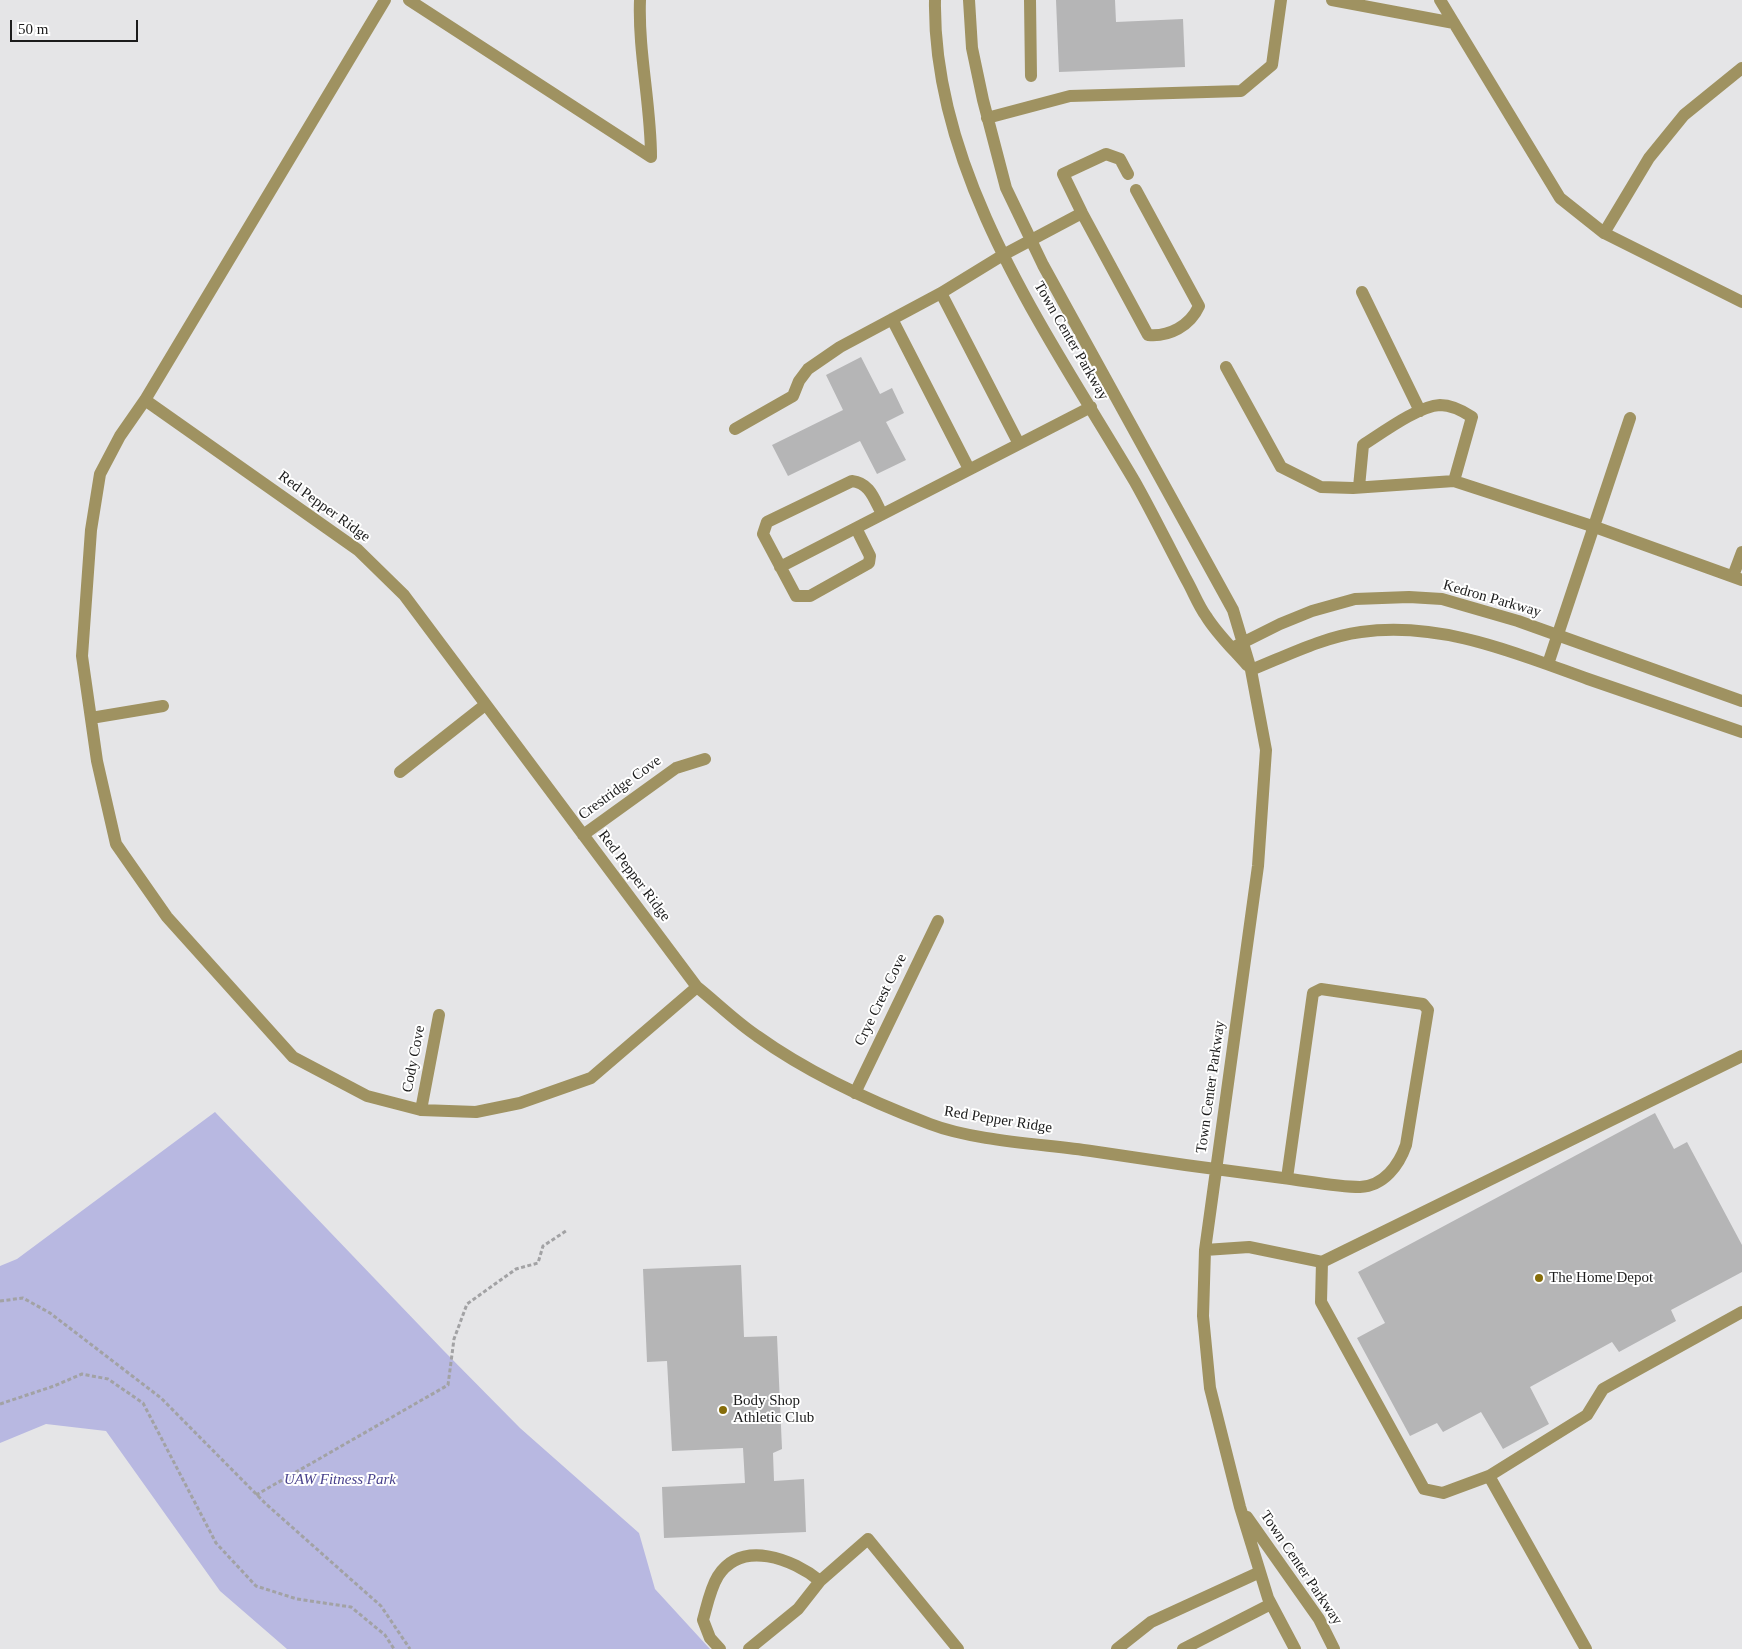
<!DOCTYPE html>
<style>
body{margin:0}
#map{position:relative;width:1742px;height:1649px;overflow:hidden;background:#e5e5e7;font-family:Georgia,serif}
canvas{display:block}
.scale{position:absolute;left:10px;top:20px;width:128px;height:22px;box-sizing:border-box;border:2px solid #1c1c1c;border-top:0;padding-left:6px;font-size:15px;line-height:18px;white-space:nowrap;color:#1c1c1c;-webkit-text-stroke:4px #fff;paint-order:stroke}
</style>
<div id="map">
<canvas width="1742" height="1649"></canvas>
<div class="scale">50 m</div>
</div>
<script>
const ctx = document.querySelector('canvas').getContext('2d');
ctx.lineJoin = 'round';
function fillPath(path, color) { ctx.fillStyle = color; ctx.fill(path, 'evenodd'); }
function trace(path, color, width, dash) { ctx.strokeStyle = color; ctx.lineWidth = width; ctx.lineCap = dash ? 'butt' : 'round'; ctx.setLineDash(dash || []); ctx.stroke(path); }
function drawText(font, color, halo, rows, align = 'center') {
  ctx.font = font + ' Georgia,serif'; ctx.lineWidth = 4; ctx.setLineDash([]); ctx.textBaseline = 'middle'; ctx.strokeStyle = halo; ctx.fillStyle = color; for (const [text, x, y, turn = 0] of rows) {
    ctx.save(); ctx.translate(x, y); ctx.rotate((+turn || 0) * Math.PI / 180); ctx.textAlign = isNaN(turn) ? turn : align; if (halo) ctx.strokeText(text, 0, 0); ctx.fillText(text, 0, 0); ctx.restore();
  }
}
fillPath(new Path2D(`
 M215 1112 443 1350 520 1428 639 1533 655 1589 710 1649H287L220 1591 106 1431 46 1424 0 1443V1266L17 1259Z`), '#b8b8e1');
fillPath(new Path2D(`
 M1056 0H1115L1116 22 1183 19 1185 67 1059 72Z
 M861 357 880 394 892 388 904 413 886 422 906 460 877 474 860 441 788 476 772 445 843 410 826 375Z
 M1655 1113 1674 1149 1687 1142 1742 1245V1272L1671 1310 1676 1321 1619 1352 1612 1342 1530 1387 1549 1424 1503 1449 1481 1412 1443 1432 1437 1423 1410 1436 1357 1338 1385 1323 1358 1272Z
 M741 1265 744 1337 777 1336 782 1449 773 1453 774 1481 804 1479 806 1532 664 1538 662 1487 745 1483 743 1448 672 1451 667 1361 647 1362 643 1269Z`), '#b5b5b6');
trace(new Path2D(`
 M0 1301 23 1298 50 1313 161 1398 266 1504 381 1606 410 1649
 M0 1404 54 1386 82 1374 108 1379 143 1403 216 1543 256 1586 297 1599 351 1607 385 1635 394 1649
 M256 1495 448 1385 454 1339 467 1304 516 1269 538 1263 543 1246 566 1231`), '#a2a2a4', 3, [4, 2.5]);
trace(new Path2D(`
 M385 0 145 400 120 436 100 474 91 530 82 656 97 761 116 844 167 917 293 1057 367 1096 421 1110 476 1112 520 1103 591 1078 697 987
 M409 0 651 157C651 105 638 52 640 0
 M935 0C932 174 1050 338 1135 482 1153 514 1169 547 1186 579 1193 591 1198 605 1206 616 1217 634 1233 649 1247 665
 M969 0 972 48 983 100 1006 188 1043 265 1233 610 1251 670 1266 750 1258 866 1205 1250 1203 1316 1210 1388 1240 1507 1268 1598 1295 1649
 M1030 0 1031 76
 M1332 0 1454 23
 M1440 0 1560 198 1604 233 1742 302
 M987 118 1070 96 1241 91 1272 65 1281 0
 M1128 174 1120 159 1106 154 1063 174 1082 213 1148 335C1169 337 1190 326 1199 306L1136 190
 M1604 233 1649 158 1684 115 1742 68
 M1362 292 1420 411
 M941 293 1019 444
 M892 319 969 469
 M1226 367 1281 467 1321 487 1353 488 1454 481 1595 527 1742 580
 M145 400 358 550 404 595 697 987C717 1003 736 1022 757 1036 810 1074 869 1101 930 1124 974 1141 1043 1144 1091 1151 1155 1161 1219 1170 1283 1178 1307 1181 1337 1187 1360 1187 1384 1186 1399 1165 1406 1145L1428 1010 1423 1004 1321 989 1313 993 1287 1178
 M735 429 793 396 799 381 808 369 840 347 941 293 1003 255 1082 213
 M1359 487 1363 445C1382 433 1418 406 1440 405 1451 405 1463 411 1472 417L1454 481
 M856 528 870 556 869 563 810 596H796L763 534 767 522 852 481C870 483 874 499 882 514
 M780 567 1091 407
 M1733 576 1742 552
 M1236 646 1280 624 1312 611 1355 599 1409 597 1442 599 1518 621 1742 701
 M1548 664 1630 418
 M1251 670C1286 656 1323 637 1361 632 1441 621 1515 653 1588 679 1639 697 1691 714 1742 732
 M91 718 163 706
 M400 772 485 705
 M583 835 676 768 705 759
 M855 1093 938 921
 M421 1110 439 1015
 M1205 1250 1249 1247 1322 1262 1742 1056
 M1322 1262 1321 1302 1424 1489 1443 1493 1489 1476 1587 1415 1603 1389 1742 1312
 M1489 1476 1586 1649
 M1247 1517 1319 1619 1334 1649
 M720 1649 710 1638 703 1620C707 1606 710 1589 718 1576 742 1539 793 1559 820 1581L868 1539 958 1649
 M749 1649 798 1609 820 1581
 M1117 1649 1151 1622 1260 1572
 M1183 1649 1271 1604`), '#9f9261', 12);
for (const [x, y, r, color] of [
 [1539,1278,5,"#866d0a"],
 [723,1410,5,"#866d0a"]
]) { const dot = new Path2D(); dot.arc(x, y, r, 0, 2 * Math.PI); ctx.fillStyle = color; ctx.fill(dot); trace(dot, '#fff', 2); }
drawText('15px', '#1c1c1c', '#fff', [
 ["Town Center Parkway",1071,341,60],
 ["Red Pepper Ridge",324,507,36],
 ["Kedron Parkway",1492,599,16],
 ["Crestridge Cove",620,788,-36],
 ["Red Pepper Ridge",634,876,53],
 ["Crye Crest Cove",881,1000,-64],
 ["Cody Cove",414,1059,-79],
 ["Town Center Parkway",1211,1087,-82],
 ["Red Pepper Ridge",998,1120,9],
 ["Town Center Parkway",1301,1568,56]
]);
drawText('15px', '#1c1c1c', '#fff', [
 ["The Home Depot",1549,1278],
 ["Body Shop",733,1401],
 ["Athletic Club",733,1418]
], 'left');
drawText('italic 15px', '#48418c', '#fff', [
 ["UAW Fitness Park",340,1480]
]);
</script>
